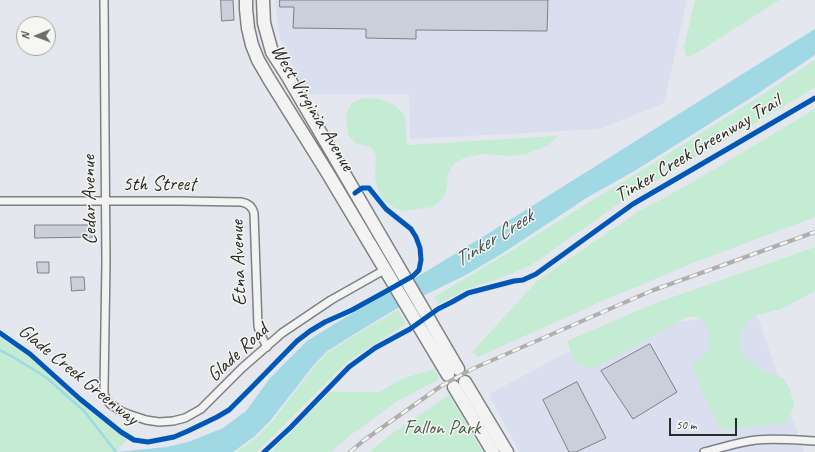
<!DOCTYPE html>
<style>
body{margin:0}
#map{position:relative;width:815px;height:452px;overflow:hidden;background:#e4e7ee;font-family:Caveat,sans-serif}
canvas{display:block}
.north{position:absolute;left:16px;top:16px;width:40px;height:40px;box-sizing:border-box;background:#f6f6f2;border:1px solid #a5a5a2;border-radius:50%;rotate:269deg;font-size:11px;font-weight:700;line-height:16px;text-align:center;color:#2b2b2b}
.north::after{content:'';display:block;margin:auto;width:14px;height:18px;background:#6c6d6f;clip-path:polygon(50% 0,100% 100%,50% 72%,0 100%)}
.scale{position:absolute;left:669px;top:418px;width:68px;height:18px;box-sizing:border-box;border:2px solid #2b2b2b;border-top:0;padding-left:5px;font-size:12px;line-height:14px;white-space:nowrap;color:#2b2b2b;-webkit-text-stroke:3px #f6f6f2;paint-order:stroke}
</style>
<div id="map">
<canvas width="815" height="452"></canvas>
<div class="north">N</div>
<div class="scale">50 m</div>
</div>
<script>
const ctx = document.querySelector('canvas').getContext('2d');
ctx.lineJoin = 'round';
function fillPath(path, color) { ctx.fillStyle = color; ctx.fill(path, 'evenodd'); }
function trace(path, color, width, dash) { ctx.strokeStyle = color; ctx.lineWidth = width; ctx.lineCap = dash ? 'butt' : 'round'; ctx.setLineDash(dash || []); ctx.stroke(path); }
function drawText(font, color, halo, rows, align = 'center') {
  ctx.font = font + ' Caveat,sans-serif'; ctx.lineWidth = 3; ctx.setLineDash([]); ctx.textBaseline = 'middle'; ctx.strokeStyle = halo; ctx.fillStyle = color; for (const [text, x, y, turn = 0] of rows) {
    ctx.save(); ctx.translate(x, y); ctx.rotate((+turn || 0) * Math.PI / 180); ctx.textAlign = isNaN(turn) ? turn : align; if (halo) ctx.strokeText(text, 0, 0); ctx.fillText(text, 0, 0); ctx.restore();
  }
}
fillPath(new Path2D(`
 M275 0H687L664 103 600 129 410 139 409 94H310L297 77 280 39Z
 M755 309 804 452H519L489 394 596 337Z`), '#dadfef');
fillPath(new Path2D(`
 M695 0H779L692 56H686L684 47Z
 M815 60V87L803 95 630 196 530 266 496 280 466 289 439 304 434 297 506 254 591 201 636 174 760 96Z
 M362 98 380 99 396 106 405 116 407 145 558 136 547 146 526 154 513 156 483 154 467 157 454 163 448 174 447 189 442 199 432 207 404 211 393 207 383 199 378 190 375 177 376 156 373 149 367 146 357 144 349 137C347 126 343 112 353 103 355 101 359 100 362 98Z
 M815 109V217L693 263 607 299 478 357 472 352 537 281 639 211 684 187Z
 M815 247V291L784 308 751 317 741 331 740 350 750 363 767 372 783 378 790 389 794 405 789 419 781 424 753 426 728 430 718 425 691 365C696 362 703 358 706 353 712 341 711 322 696 317 694 316 690 317 687 317L599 366 586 368 575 363 567 341 653 304Z
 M398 310 406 324 348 361 261 448 256 452H236L256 438 271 423 314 367 327 353 349 339Z
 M0 337 28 356 87 408 126 440 116 452H0Z
 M435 369 439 379 396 402 352 434 331 452H271L330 392H379L401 379Z
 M449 395 483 452H369L390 435Z`), '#c4ecd3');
fillPath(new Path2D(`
 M815 29V55L757 94 636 170 588 197 503 253 466 275 396 309 348 338 326 352 313 366 270 421 255 436 233 452H116L167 447 191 441 223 428 246 411 270 378 307 341 346 317 422 274 489 233 776 53Z`), '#a0d8e4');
trace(new Path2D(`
 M0 350 13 357 47 378 84 411 116 452`), '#a0d8e4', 2.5);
const building = new Path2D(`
 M221 0H233L234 20 222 21Z
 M280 0H548L547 31 416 30V39L366 38V29L293 28 294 7H280Z
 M35 225H93V237L35 238Z
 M37 262H49V273H38Z
 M71 277H84L85 290 72 291Z
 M650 344 677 392 633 419 601 371Z
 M577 382 606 438 576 452H569L543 400Z`);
fillPath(building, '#cbcfdc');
trace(building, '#7e8083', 1);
const street = new Path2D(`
 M104 0 106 262 104 389V394L107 400 110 404 121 411 128 414 146 420 159 422 173 421 185 418 201 409 242 368 282 333 331 300 386 269
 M0 201H181L241 202C248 203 252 206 254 213L258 326 260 333 267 347
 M704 452C721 448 738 442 756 440 775 438 795 440 815 441`);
const primary = new Path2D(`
 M246 0V9L248 28 252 45 258 60 269 79 327 172 448 375
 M263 0 264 23 272 52 288 77 458 369
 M465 382 507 452
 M454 387 493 452`);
trace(street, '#7e8083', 10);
trace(primary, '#7e8083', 15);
trace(street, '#f2f3f2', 7);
trace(primary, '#f2f3f2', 12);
const rail = new Path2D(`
 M350 452 363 441 441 386 472 369 651 291 815 232`);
trace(rail, '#aeaeae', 4);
trace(rail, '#f6f6f2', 2.5, [8]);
trace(new Path2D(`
 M0 333 30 354 80 399 121 432 134 440 148 442 174 437 188 431 217 417 229 410 251 388 297 341 310 331 325 322 352 310 383 293 413 276 419 270 421 260 420 248 416 237 411 229 386 209 369 188H362L355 193
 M264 452 290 428 349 367 375 348 410 329 438 309 452 302 468 293 514 281 523 280 536 274 633 204 815 98`), '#0057b8', 5);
drawText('20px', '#2b2b2b', '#f6f6f2', [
 ["West Virginia Avenue",312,108,59],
 ["Tinker Creek Greenway Trail",698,149,-31],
 ["5th Street",159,185],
 ["Cedar Avenue",90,200,-91],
 ["Etna Avenue",239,263,-92],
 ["Glade Road",238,353,-43],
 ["Glade Creek Greenway",78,375,39]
]);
drawText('20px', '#4b5c50', '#f6f6f2', [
 ["Fallon Park",442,429]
]);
drawText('italic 21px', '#415558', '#f6f6f2', [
 ["Tinker Creek",494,239,-32]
]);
</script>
